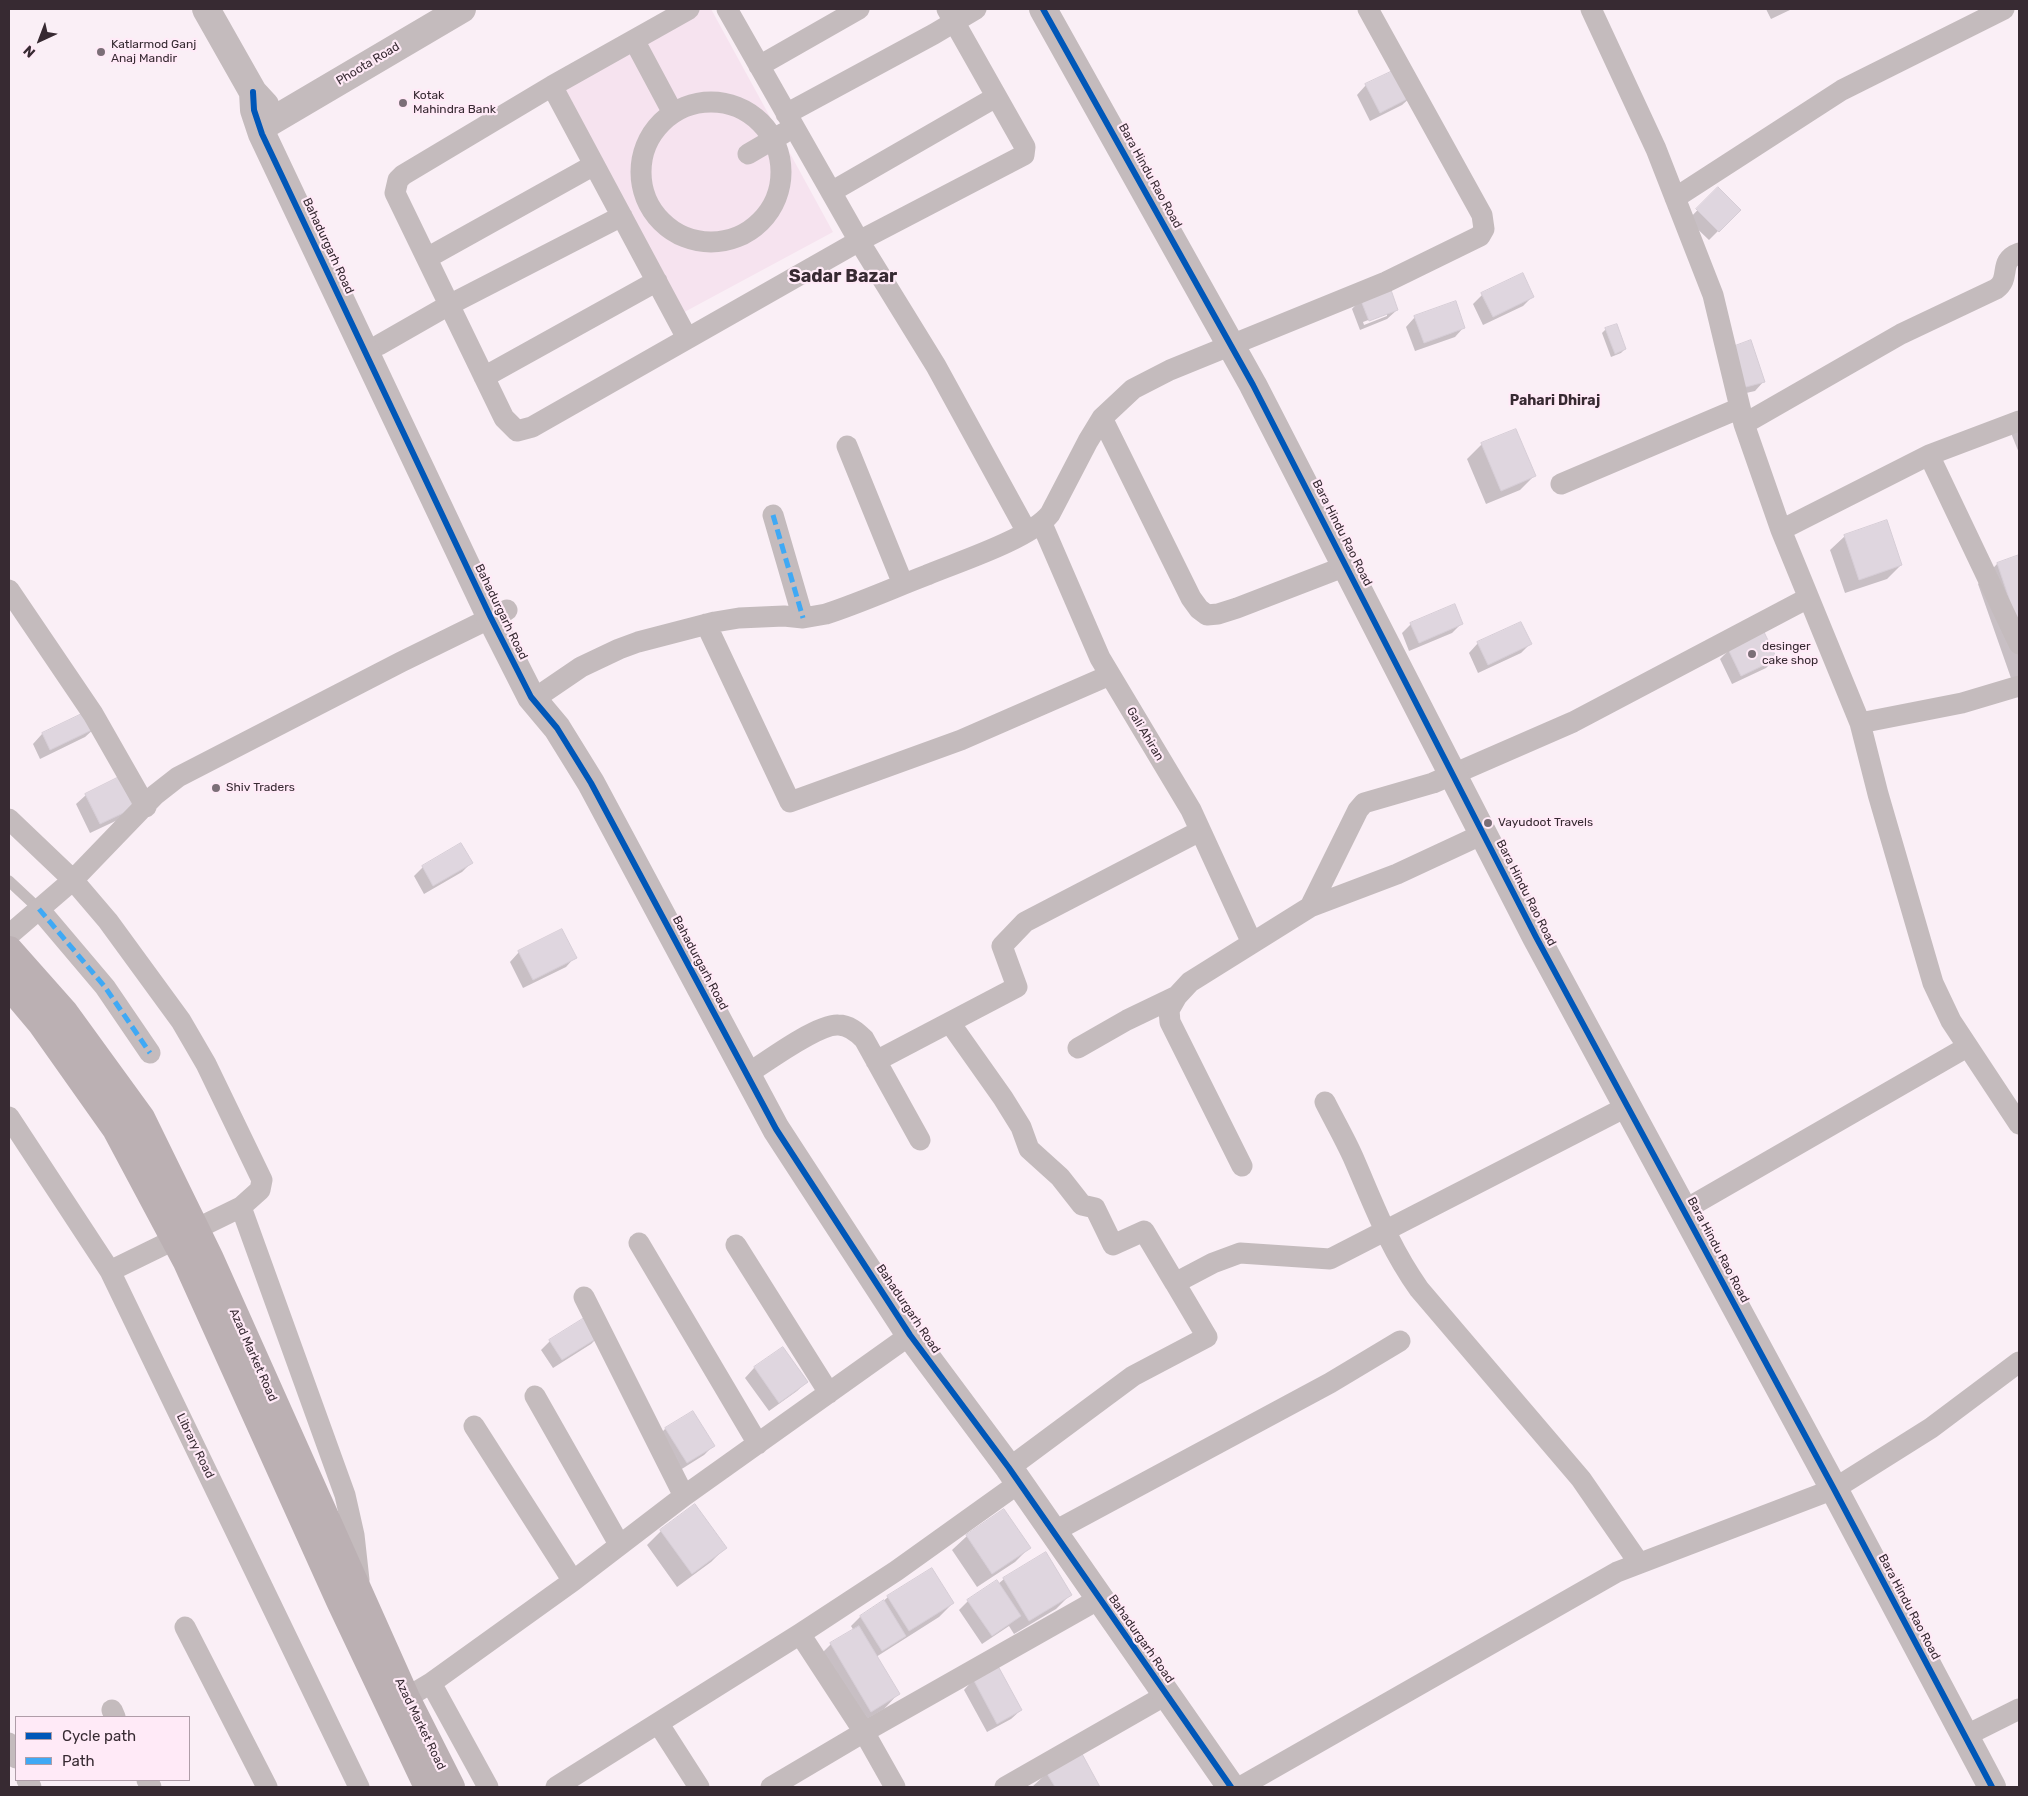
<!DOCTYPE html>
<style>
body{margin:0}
#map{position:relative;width:2028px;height:1796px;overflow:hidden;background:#faeff6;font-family:Rubik,sans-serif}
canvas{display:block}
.frame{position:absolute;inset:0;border:10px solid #372a32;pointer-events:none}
.legend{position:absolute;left:15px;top:1716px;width:175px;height:65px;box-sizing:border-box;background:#ffeaf7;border:1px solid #af9da8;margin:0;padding:6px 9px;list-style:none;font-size:15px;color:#372a32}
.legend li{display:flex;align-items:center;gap:10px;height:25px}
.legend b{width:25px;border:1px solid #af9da8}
.north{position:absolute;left:15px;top:15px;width:50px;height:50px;-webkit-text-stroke:4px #ffeaf7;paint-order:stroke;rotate:223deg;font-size:14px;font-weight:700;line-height:20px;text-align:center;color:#372a32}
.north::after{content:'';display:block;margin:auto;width:18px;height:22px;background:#372a32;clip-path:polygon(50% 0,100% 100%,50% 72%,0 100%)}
</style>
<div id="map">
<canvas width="2028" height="1796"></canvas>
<div class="frame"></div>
<ul class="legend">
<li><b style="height:6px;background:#0057b8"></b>Cycle path</li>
<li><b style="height:6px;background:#3fa9f5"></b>Path</li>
</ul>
<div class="north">N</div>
</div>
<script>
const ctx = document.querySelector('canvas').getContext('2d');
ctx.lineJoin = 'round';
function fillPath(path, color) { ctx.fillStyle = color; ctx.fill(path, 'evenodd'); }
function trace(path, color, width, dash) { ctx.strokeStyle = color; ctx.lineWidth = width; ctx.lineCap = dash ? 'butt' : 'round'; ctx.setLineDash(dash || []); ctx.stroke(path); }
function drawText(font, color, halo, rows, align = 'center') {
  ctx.font = font + ' Rubik,sans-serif'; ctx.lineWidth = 4.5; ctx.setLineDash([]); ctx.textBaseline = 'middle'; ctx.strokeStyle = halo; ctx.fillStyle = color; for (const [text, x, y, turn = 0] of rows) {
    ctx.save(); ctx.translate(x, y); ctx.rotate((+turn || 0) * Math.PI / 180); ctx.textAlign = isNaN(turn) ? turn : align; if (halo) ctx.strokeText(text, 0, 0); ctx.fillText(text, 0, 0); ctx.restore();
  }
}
fillPath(new Path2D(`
 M695 9H711L833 232 677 316 552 86Z`), '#f6e3ef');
fillPath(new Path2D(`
 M1766 9H1792L1771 19Z
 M1366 85 1412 96 1402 105 1370 121 1357 95Z
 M1718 189 1739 210 1709 240 1688 220Z
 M1482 295 1533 296 1523 306 1483 325 1473 304Z
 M1361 299 1397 310 1387 319 1360 330 1352 309ZM1387 313V316L1364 325 1363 322Z
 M1415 317 1464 327 1455 337 1415 351 1406 327Z
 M1606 329 1625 349 1621 353 1611 357 1602 333Z
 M1726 356 1764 381 1755 391 1733 396Z
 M2019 425V453L2011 433Z
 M1482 444 1534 476 1520 490 1486 504 1467 459Z
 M1845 536 1901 565 1887 579 1845 593 1830 550Z
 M2019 557V698H2018L1978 584 1997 564Z
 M1462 623 1452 633 1409 651 1402 633 1411 624Z
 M1478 643 1530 644 1521 653 1478 673 1469 653Z
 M1729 650 1775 659 1766 668 1732 684 1720 659Z
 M88 713 95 728 85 737 40 759 33 744 42 734Z
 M119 779 124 817 90 833 76 804 86 795Z
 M471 863 462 872 424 894 414 876 423 867Z
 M519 952 575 957 566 967 523 988 510 962Z
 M600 1335 591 1344 553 1368 541 1350 550 1341Z
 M783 1348 806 1382 797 1391 769 1411 745 1378 754 1368Z
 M665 1429 713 1446 704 1455 677 1472 656 1438Z
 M1004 1511 1029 1548 1015 1562 977 1587 952 1550 967 1536Z
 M661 1531 725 1548 711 1562 677 1587 647 1545Z
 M1004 1579 1070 1595 1056 1609 1014 1634 1009 1626 982 1644 959 1610 968 1601 998 1584Z
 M888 1597 953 1603 939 1617 876 1657 898 1694 884 1709 856 1725 817 1658 831 1644 854 1631 851 1626 860 1617 880 1604Z
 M973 1680 1021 1710 1011 1719 987 1732 964 1690Z
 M1080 1754 1099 1787H1032L1047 1773Z`), '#0003');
const building = new Path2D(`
 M1399 68 1413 96 1380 113 1365 84Z
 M1718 187 1741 210 1719 232 1696 209Z
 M1523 273 1534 297 1493 317 1481 293Z
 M1390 287 1398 310 1369 321 1360 298Z
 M1456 301 1465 328 1424 343 1414 316Z
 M1617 324 1626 349 1615 354 1605 328Z
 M1751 340 1765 382 1742 388 1735 346Z
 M1516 429 1536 476 1501 491 1481 443Z
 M1887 520 1902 565 1859 580 1844 535Z
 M2019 555V628L1997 563Z
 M1455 604 1463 624 1419 643 1410 623Z
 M1521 622 1532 644 1488 665 1477 642Z
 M1764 632 1777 659 1741 676 1728 649Z
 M88 711 96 728 50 750 42 733Z
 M119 777 134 808 100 824 85 794Z
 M461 843 473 863 433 886 422 866Z
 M562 929 577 958 533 980 518 951Z
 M589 1315 602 1335 562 1360 549 1340Z
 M783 1347 808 1382 779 1403 754 1367Z
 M693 1411 715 1446 687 1463 665 1428Z
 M695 1504 727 1548 692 1574 660 1530Z
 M1004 1509 1031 1548 992 1574 966 1535Z
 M1046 1552 1072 1595 1029 1621 1003 1578Z
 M932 1568 954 1603 909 1631 887 1596Z
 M997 1580 1021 1616 992 1636 967 1600Z
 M884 1600 906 1636 882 1651 860 1616Z
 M859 1626 900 1694 871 1712 830 1643Z
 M998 1666 1022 1710 997 1724 973 1679Z
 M1081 1752 1100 1787H1055L1046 1772Z`);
fillPath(building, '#dfd6df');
trace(building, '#d6cdd6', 1);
trace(new Path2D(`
 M9 881 39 909`), '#c4bbbd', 11);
trace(new Path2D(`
 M689 9 552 86 403 175 398 180 395 193 504 418 517 431 532 427 859 241 1024 155 1025 147 947 9
 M727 9 859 241 936 366 1027 532
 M1591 9 1656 149 1713 295 1744 424 1781 530 1860 723 1878 794 1933 983 1951 1021 2019 1124
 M634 40 673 113
 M759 66 859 9
 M552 86 687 338
 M641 172a70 70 0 1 1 140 0a70 70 0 1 1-140 0Z
 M786 114 934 34 976 9
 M748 154 784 133
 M831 192 996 97
 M1675 198 1842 90 2004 9
 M427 258 594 165
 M379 345 449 305 622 216
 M484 377 657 281
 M1102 418 1191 598 1199 609 1207 615 1218 614 1237 608 1346 566
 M1744 424 1901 334 1996 289C2012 278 1997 261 2019 253
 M847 446 903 584
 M1929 455 2019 421
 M1561 484 1740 408
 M773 515 803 618
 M1042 524 1100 658 1191 810 1252 943
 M1781 530 1929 455 2019 644
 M9 590 93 714 146 807
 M706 624 790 802 961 740 1110 675
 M534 699 581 667 619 649 638 642 715 622 739 618 784 616 803 618 826 614C860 603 893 588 927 575 958 562 1030 539 1050 514L1088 441 1102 418 1133 389 1170 370 1386 282 1480 236 1484 229 1482 215 1368 9
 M1860 723 1962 703 2019 686
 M9 819 73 880 108 921 181 1021 206 1064 262 1180 260 1190 241 1207 110 1271
 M1310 907 1358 810 1364 803 1433 783 1573 722 1808 598
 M39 909 105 987 150 1053
 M9 935 73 880 155 795 178 777 401 662 507 610
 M950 1023 1003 1098 1021 1127 1029 1149 1060 1177 1082 1205 1095 1208 1113 1245 1144 1231 1175 1283
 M1078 1048 1127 1020 1177 996
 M876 1061 1017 987 1002 946 1025 922 1200 831
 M746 1075C766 1062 817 1024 838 1025 849 1025 857 1032 864 1039L920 1140
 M1325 1102C1334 1120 1345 1139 1353 1157 1374 1205 1388 1245 1419 1289L1581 1479 1639 1563
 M9 1117 110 1271 359 1787
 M1242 1166 1170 1022 1169 1010 1177 996 1190 982 1310 907 1397 874 1483 834
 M241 1207 345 1495 354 1535 359 1580
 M1684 1210 1967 1047
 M639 1243 758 1444
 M736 1245 829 1393
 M584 1297 684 1496
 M535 1396 619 1544
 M474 1426 573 1581
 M1009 1468 1133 1376 1207 1337 1175 1283 1213 1263 1240 1253 1330 1259 1628 1106
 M1053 1532 1330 1383 1400 1341
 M185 1627 267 1787
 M800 1634 864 1732 895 1787
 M431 1683 488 1787
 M406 1698 431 1683 573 1581 684 1496 910 1335
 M112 1710 115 1717
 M658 1723 699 1787
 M1965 1736 2019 1709
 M9 1743 16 1758
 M27 1780 31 1787
 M147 1780 151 1787
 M556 1787 800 1634 896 1571 1019 1483
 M771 1787 864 1732 1099 1599
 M1005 1787 1166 1695
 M1240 1787 1617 1572 1834 1489 1931 1428 2019 1362`), '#c4bbbd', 21);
trace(new Path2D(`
 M206 9 253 92 265 105
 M1043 9 1253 385 1536 937 1834 1489 1992 1787
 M253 92 254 110 262 134 491 618 531 697 557 728 591 783 776 1129 910 1335 1009 1468 1231 1787
 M260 128 462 9`), '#c4bbbd', 28);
trace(new Path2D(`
 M9 950 64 1012 141 1118 210 1259 406 1698 451 1787
 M9 985 41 1023 116 1129 187 1262 340 1601 428 1787`), '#bbb0b3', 28);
trace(new Path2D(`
 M773 515 803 618
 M39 909 105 987 150 1053`), '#3fa9f5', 5, [10, 5]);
trace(new Path2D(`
 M1043 9 1253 385 1536 937 1834 1489 1992 1787
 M253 92 254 110 262 134 491 618 531 697 557 728 591 783 776 1129 910 1335 1009 1468 1231 1787`), '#0057b8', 6);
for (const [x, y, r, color] of [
 [101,52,5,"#7b6f77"],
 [403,103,5,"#7b6f77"],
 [1752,654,5,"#7b6f77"],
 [216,788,5,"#7b6f77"],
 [1488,823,5,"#7b6f77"]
]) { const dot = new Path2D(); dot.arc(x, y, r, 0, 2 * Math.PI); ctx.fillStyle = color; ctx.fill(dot); trace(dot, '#ffeaf7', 2); }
drawText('12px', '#372a32', '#ffeaf7', [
 ["Katlarmod Ganj",111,45],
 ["Anaj Mandir",111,59],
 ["Kotak",413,96],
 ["Mahindra Bank",413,110],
 ["desinger",1762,647],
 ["cake shop",1762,661],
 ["Shiv Traders",226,788],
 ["Vayudoot Travels",1498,823]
], 'left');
drawText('12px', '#372a32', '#ffeaf7', [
 ["Phoota Road",368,64,-31],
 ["Bara Hindu Rao Road",1150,176,61],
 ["Bahadurgarh Road",328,246,65],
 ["Bara Hindu Rao Road",1342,533,63],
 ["Bahadurgarh Road",501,612,64],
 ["Gali Ahiran",1145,734,59],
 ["Bara Hindu Rao Road",1526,893,63],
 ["Bahadurgarh Road",700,963,62],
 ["Bara Hindu Rao Road",1718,1250,62],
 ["Bahadurgarh Road",908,1309,56],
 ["Azad Market Road",253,1355,66],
 ["Library Road",195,1446,64],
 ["Bara Hindu Rao Road",1909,1607,62],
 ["Bahadurgarh Road",1141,1639,55],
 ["Azad Market Road",420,1724,64]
]);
drawText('bold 14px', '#372a32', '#ffeaf7', [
 ["Pahari Dhiraj",1555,401]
]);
drawText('bold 18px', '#372a32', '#ffeaf7', [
 ["Sadar Bazar",843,277]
]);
</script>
